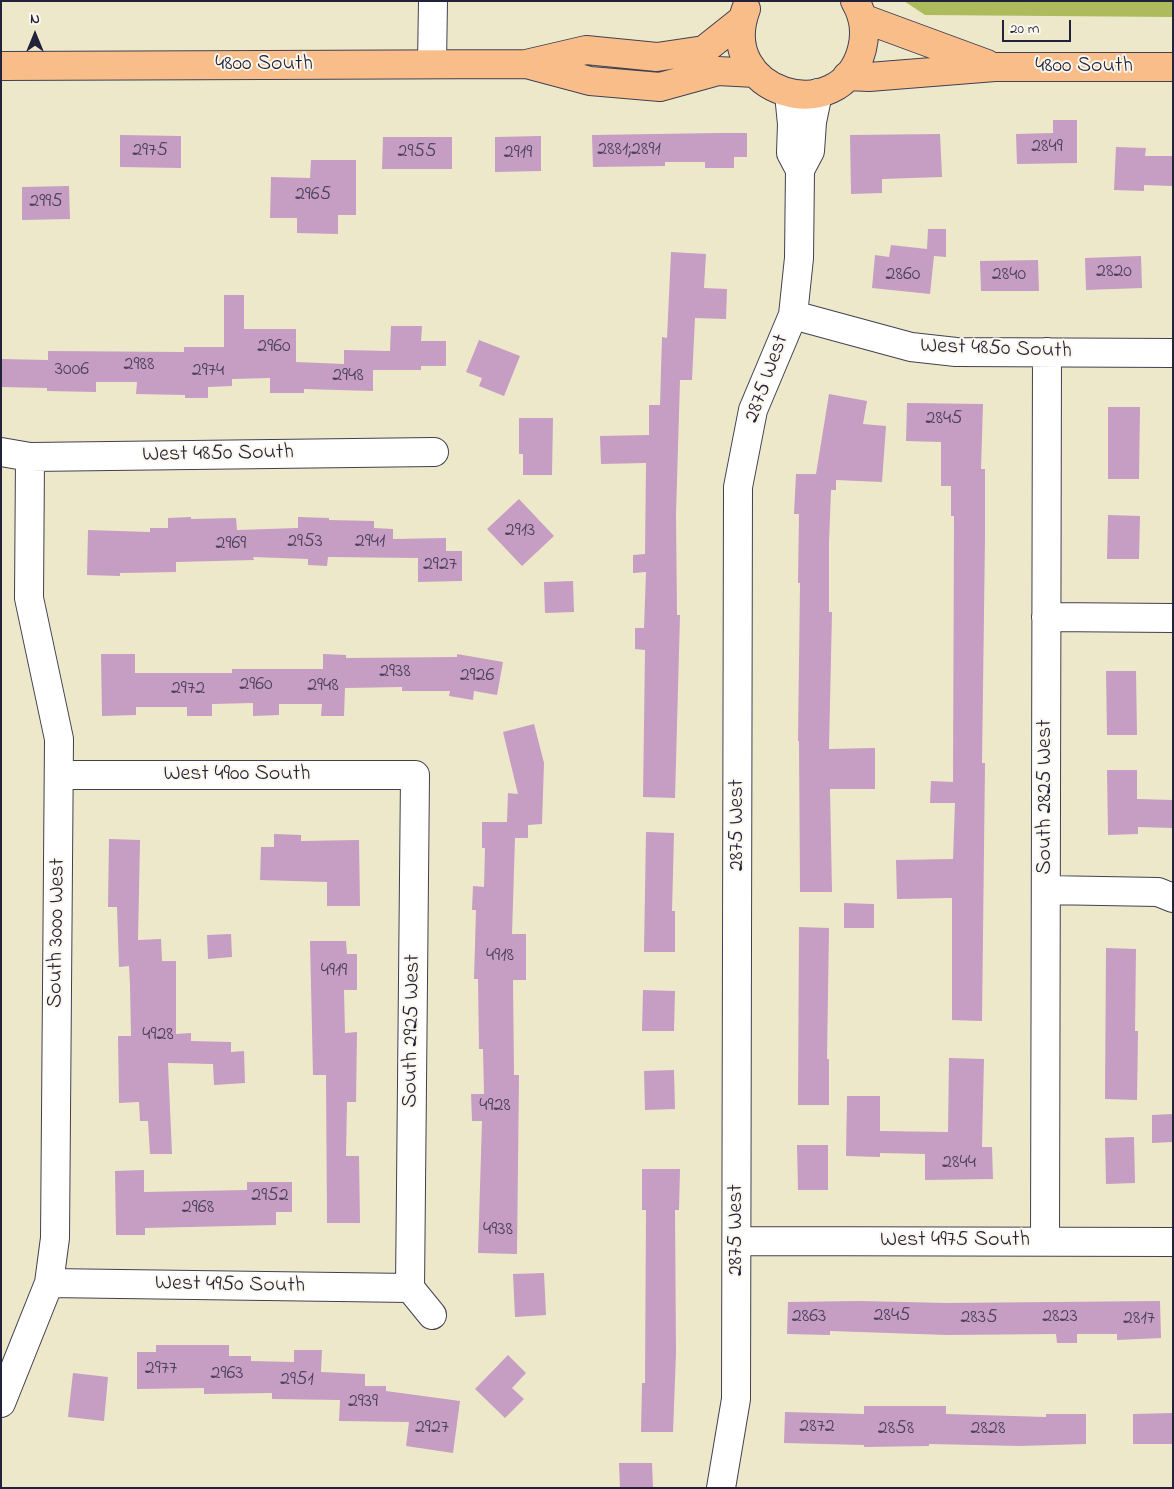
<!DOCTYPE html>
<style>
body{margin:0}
#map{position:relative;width:1174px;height:1489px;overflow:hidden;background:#eee8cb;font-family:"Indie Flower",sans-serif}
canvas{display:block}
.frame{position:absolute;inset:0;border:2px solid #22223b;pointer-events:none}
.north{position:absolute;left:10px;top:10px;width:50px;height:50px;-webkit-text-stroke:4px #fbf7ec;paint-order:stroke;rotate:0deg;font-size:14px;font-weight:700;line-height:20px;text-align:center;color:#22223b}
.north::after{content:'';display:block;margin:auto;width:18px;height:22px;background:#22223b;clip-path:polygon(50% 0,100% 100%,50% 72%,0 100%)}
.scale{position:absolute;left:1002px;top:20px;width:69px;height:22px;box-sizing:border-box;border:2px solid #22223b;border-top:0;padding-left:6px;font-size:15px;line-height:18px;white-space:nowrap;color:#22223b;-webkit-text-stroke:4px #fbf7ec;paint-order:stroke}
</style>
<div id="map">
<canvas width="1174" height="1489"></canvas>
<div class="frame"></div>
<div class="north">N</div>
<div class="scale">20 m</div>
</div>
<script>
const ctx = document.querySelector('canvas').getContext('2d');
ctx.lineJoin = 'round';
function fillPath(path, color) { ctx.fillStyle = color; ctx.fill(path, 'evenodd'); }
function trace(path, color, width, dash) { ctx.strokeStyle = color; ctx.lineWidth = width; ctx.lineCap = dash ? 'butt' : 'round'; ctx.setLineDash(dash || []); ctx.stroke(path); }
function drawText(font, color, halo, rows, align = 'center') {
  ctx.font = font + ' "Indie Flower",sans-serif'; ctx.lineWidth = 4; ctx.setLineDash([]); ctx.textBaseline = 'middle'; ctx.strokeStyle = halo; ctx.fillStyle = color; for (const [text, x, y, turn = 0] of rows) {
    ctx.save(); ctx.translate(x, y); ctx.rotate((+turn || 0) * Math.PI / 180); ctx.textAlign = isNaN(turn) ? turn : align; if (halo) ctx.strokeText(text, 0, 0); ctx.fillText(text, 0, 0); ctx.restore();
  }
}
fillPath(new Path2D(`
 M904 1H1173V17L925 15Z`), '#adbb5d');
fillPath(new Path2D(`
 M1053 120H1077V163L1017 164 1016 134 1053 133Z
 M717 133H747V157H734V168H705V162H665V166L593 167 592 135Z
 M940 134 942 177 882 179V193L851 194 850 135Z
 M120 135 181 136V168L120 167Z
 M541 136V171L495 172V137Z
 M383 137H452V169H382Z
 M1116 147 1146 148 1145 156H1173V186L1144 185V191L1114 190Z
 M311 160H356V215H338V234L297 233V218H270L271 177 310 178Z
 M69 186 70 219 22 220V187Z
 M928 229H946V257L934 256 930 294 872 288 875 255 889 257 891 245 927 249Z
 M671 252 706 254 704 288 727 289 726 319 695 318 692 380H680L676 514 677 615H680L675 798 643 797 645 650 635 649V628H644L646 572 633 573V555L645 554 646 463 601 464 600 436 649 435V405H660L662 337 667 338Z
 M1141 256 1142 288 1086 290 1085 258Z
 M1038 260 1039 291H981L980 261Z
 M224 295H244V329H296V362L344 364V350L390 351 391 326H422L421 341H446V366H421V370H373V391L304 389V393H270V378L232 379V386L208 387V398H185V395L136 394 137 382H96V392L47 391V388L1 387V359L48 360V351L184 352V347H224Z
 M479 340 520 356 504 396 479 386 482 378 466 372Z
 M829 394 867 401 863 424 886 426 882 482 836 480V490H831L829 543V612H832L829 749 875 748V789H830L832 892H800L799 741H798L800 583H798L799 514H794L796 474H816Z
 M907 403 983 404 981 469H985V538L982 763H985L982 1021 952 1020V898L897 899 896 860 953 859 955 803H930L931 781 953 782 954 516H951V486H941V442L906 441Z
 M1108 407H1140L1139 479H1108Z
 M519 418H553L552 475H523V454H519Z
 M519 499 554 536 522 566 487 529Z
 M1108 515 1140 516 1139 559H1107Z
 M191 517V519L236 518 237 530 298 528V517L329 518V520L374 521V528L393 529V539L446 538V551H462V581L418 582V558L328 557 327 566 308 565V559L253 557 254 560 176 562V572L120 573V576L87 575 88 530 150 532V528H168V518Z
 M573 581 574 612 545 613 544 582Z
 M101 654H135V673H232V669H323V654L346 655V658L457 657V654L503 662 497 695 474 691 473 700 449 696 450 691H402V687L345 688 344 716H321L322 704H279V715L253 716V703L212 704V716H187V707H136V715L102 716Z
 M1106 671H1136L1137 735H1107Z
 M534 724 544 763 542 824 528 825V838H515L512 934H526V980H513L514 1075H519L517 1254 478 1253 482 1121H472L471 1094H484L483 1049H479L478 979H474L476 910H472L473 886 484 887 485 848H482V822H507L508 793 518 794 503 732Z
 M1107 770H1137V799L1173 800V828L1138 827V834L1108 835Z
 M646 832 674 833 672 911H675V952H644Z
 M274 834 301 835V841L359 840 360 906H327V882L260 880 261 847H274Z
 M109 839 140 840 138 940 161 939 162 961H176V1034L191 1033V1041L231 1042V1052L244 1051 245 1083 214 1085 213 1064 168 1063 172 1154H150L148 1121H140L139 1102 119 1103 118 1036H131L130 985 129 966 119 967 117 907H108Z
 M844 903 874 904V928H844Z
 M799 927 829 928 827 1059H829V1105H798Z
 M231 934 232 957 208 959 207 935Z
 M310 941H346L347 954H357V990H344L345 1033 357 1032 356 1102H347L346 1156H359L360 1223H327L326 1075H313Z
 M1106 948 1136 949 1135 1031H1138L1137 1100 1105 1099Z
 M643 990 675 991 674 1031H642Z
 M949 1058 984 1059 982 1147H992L993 1179 925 1180V1154L880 1153V1157L846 1156 847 1096H880V1131L948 1132Z
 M674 1070 675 1109 645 1110 644 1071Z
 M1173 1114V1142L1152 1143V1115Z
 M1134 1137 1135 1183 1106 1184 1105 1138Z
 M797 1145H828V1190H798Z
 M642 1169H680L679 1210H675L676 1353 673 1432H641L642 1383H645L646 1210H642Z
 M144 1170V1192L247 1190V1182H292V1212H276V1225L145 1228V1235H116L115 1171Z
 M544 1273 546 1315 515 1317 513 1274Z
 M860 1301 947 1303 1160 1301 1161 1338 1117 1340V1334H1077V1343H1057L1056 1334 947 1335 830 1331V1335L787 1334 788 1302Z
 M156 1345H229V1356H251V1361L294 1362V1350H322L321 1372 365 1374V1386H386V1391L460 1401 453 1453 406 1446 409 1422 339 1421 340 1400 272 1399V1393L204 1394V1388L137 1389V1352H156Z
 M508 1355 526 1373 512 1388 524 1399 505 1418 475 1389Z
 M73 1373 108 1377 104 1421 68 1417Z
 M864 1406H946V1414L1046 1417V1414H1086V1444L1020 1446 929 1444V1446L864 1447V1445L784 1443 785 1412 864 1414Z
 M1173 1413V1444H1133V1414Z
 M619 1463H652L653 1488H620Z`), '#c69dc3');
const minor = new Path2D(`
 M432 64 433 1
 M789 94 792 124 791 153 800 170
 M793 315 911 347 956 352 1173 353
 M1 452 30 457 434 452
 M1046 617 1173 618
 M59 775H415
 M1046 890 1158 892 1173 898
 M737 1241 1173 1242
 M1045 1241 1047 352
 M49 1283 410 1288
 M410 1288 415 775
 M410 1288 432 1315
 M1 1403 49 1283 55 1238 59 739 29 598 30 457
 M721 1488 736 1399 738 487 753 410 793 315 799 258 800 170 810 151 812 122 818 93`);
const major = new Path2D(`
 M746 9C714 93 841 131 862 49 866 33 864 16 855 1
 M862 18 987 64
 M530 65 590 81 660 87 718 71 755 73
 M1 66 526 64 586 50 657 57 704 50 743 19
 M847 76 869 77 995 67H1173`);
trace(minor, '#414051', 30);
trace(major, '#414051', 30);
trace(minor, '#fff', 28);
trace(major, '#f8bd89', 28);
drawText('20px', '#4b415d', null, [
 ["2849",1047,148],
 ["2881;2891",629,151],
 ["2975",150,152],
 ["2955",417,153],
 ["2919",518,154],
 ["2965",313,196],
 ["2995",46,203],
 ["2820",1114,273],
 ["2860",903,276],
 ["2840",1009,276],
 ["2960",274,348],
 ["2988",139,366],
 ["3006",72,371],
 ["2974",208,372],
 ["2948",348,377],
 ["2845",944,420],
 ["2913",520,532],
 ["2953",305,543],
 ["2941",370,543],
 ["2969",231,545],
 ["2927",440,566],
 ["2938",395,673],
 ["2926",477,677],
 ["2960",256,686],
 ["2948",323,687],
 ["2972",188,690],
 ["4918",500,957],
 ["4919",334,972],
 ["4928",158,1036],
 ["4928",495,1107],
 ["2844",959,1164],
 ["2952",270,1197],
 ["2968",198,1209],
 ["4938",498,1231],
 ["2845",892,1317],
 ["2863",809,1318],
 ["2823",1060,1318],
 ["2835",979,1319],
 ["2817",1139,1320],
 ["2977",161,1370],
 ["2963",227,1375],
 ["2951",297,1381],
 ["2939",363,1403],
 ["2872",817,1428],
 ["2927",432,1429],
 ["2858",896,1430],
 ["2828",988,1430]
]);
drawText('22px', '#22223b', '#fbf7ec', [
 ["4800 South",264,65],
 ["4800 South",1084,67],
 ["West 4850 South",996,350,2],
 ["2875 West",768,379,-70],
 ["West 4850 South",218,455,-1],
 ["West 4900 South",237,775],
 ["South 2825 West",1046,797,-90],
 ["2875 West",738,825,-90],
 ["South 3000 West",58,933,-89],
 ["South 2925 West",413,1031,-89],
 ["2875 West",737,1230,-90],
 ["West 4975 South",955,1241],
 ["West 4950 South",230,1286,1]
]);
</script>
